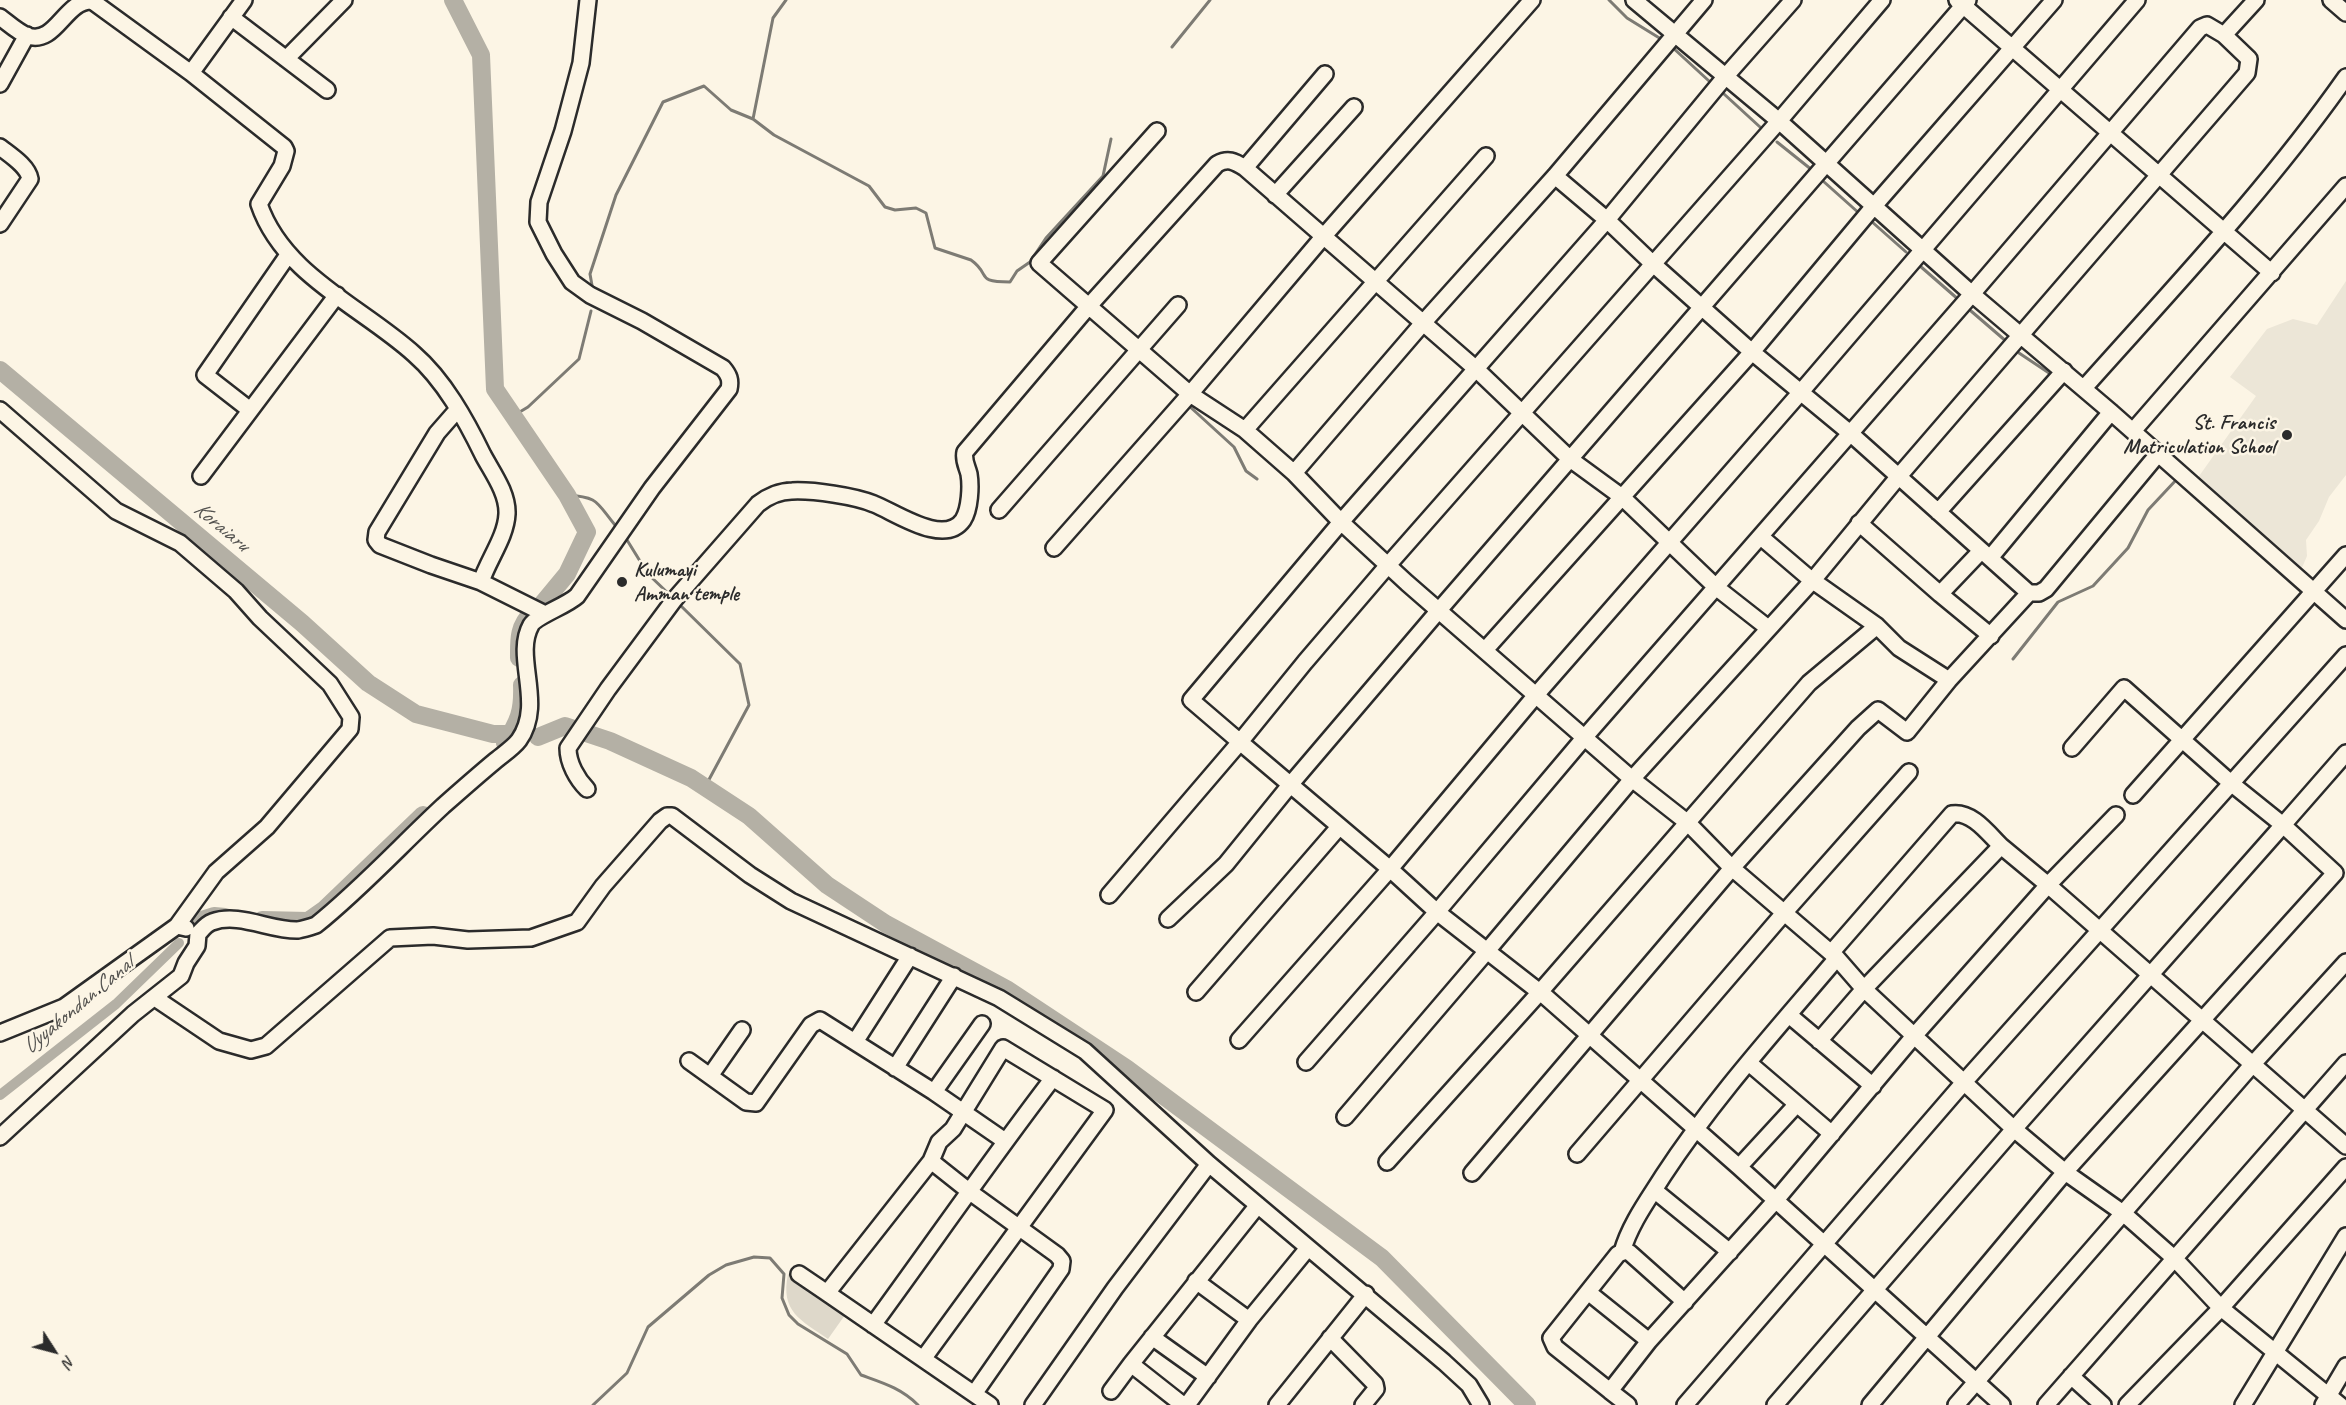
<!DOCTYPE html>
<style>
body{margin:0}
#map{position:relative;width:2346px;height:1405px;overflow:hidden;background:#fcf5e5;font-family:Caveat,sans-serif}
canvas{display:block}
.north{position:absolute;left:24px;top:1321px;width:60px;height:60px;-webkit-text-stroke:4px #fcf5e5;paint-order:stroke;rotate:126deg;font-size:16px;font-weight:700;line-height:24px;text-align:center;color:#2b2b2b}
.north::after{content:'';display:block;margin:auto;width:21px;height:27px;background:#2b2b2b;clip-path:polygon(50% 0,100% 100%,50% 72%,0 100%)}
</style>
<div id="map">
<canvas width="2346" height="1405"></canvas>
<div class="north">N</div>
</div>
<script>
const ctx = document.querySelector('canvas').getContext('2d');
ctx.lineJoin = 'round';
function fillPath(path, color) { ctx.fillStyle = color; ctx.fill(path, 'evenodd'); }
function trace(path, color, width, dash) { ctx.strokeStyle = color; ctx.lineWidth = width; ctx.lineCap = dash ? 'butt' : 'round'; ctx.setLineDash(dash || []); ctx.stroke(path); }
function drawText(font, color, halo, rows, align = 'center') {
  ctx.font = font + ' Caveat,sans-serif'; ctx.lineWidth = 5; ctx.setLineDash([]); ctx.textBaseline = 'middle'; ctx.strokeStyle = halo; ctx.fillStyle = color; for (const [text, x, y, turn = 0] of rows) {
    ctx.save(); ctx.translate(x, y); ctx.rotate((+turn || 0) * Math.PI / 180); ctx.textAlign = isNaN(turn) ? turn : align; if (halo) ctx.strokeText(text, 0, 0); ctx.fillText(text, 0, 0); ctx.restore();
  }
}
fillPath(new Path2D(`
 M2346 281V475L2329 497 2319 521 2306 540 2307 556 2301 570 2197 479 2256 396 2230 377 2267 329 2293 319 2317 325Z`), '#ece6d7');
fillPath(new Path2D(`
 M788 1274 845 1315 828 1339C801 1320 780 1312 788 1274Z`), '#ded8ca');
trace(new Path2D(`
 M1609 0 1627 18 1661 39
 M1172 47 1210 0
 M1672 47 1709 81
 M1724 94 1760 127
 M753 119 773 18 786 0
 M1777 142 1812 170
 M1823 181 1860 214
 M1871 221 1906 252
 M1920 266 1959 300
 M593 291 590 274 616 195 663 102 704 86 731 110 753 119 774 135 869 186 885 207 895 210 916 208 926 213 935 248 971 260C992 275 974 282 1010 282L1017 271 1030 262 1046 238 1103 176 1111 139
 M1971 311 2007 342
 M2019 353 2052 375
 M1170 386 1180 396
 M1188 405 1234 447 1246 471 1257 479
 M513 416 528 407 579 359 591 311
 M567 495C599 497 596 502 615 525
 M627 540 648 574 672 597
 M679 604 740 664 749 705 705 787
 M2013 659 2058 602 2093 586 2128 548 2148 510 2177 479
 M593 1405 627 1373 648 1327 709 1275 726 1265 754 1257 770 1258 784 1274 782 1298 789 1315 798 1324 847 1354 861 1375C883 1383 901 1388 918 1405`), '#7d7b74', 3);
trace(new Path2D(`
 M0 1095 116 1004 179 943`), '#b4b0a5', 10);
trace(new Path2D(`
 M453 0 481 55 495 389 567 495 587 532 567 574 543 603
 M0 370 302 623 368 683 416 714 493 734H511
 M519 658C519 640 518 626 532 613
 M538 737 565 726 610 741 691 778 749 816 827 885 886 924 1008 990 1126 1068 1382 1258 1527 1405
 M505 743C519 721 523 711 522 685
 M262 920 308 921 325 909 423 815
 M189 924 214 916 225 917`), '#b4b0a5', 18);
const minor = new Path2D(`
 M1634 0 1779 121 1972 294 2111 412 2346 620
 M1957 0 2272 273
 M2331 0 2346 13
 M0 17C8 23 19 33 28 36 56 45 65 0 92 1L191 73 284 147 286 151 282 166 259 204C283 275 362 307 414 354 444 380 466 420 483 455 492 472 508 493 507 514 506 537 488 560 481 582L545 614
 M231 17 327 90
 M286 59 344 0
 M191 73 244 0
 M0 84 27 35
 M1157 131 1039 263 1190 394 1245 430 1294 473 1341 522 1407 583 1632 779 1688 823 1732 868 1837 958 1864 989 2014 1129 2065 1172 2123 1213 2174 1258 2221 1308 2340 1405
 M0 147C10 155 28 166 30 179L0 224
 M1245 168 1325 74
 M1555 176 1607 220 1652 263 1752 352 1850 433 2029 593
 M1275 195 1354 107
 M2084 388C2174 287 2268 188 2346 77
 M458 409 437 433 377 532 376 540 380 545 431 565 481 582
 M0 410 116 511 180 543 236 591 260 618 330 684 351 717 350 729 267 827 216 872 177 926
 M250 410 205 375 288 255
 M1245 430 1486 156
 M2133 431 2346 186
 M1294 473 1423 323 1555 176 1704 0
 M201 476 337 295
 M999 510 1178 305
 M1938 512 2064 371
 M1859 523 1940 594
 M1761 537 1809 578 1877 626 1899 648 1949 680
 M1054 548 1190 394 1323 237 1532 0
 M1981 551 1940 594 1991 636
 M1990 558 2111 412
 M1485 650 1752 352 1874 206 2054 0
 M2072 748 2124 688 2232 784 2283 825 2346 753
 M587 789C577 779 568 763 568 748L608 689 674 600 758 504C767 497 780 491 792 491 813 490 855 496 874 504 895 512 944 547 963 520 970 509 971 486 969 474 967 466 963 460 965 452L1088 307 1217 164C1228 158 1234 161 1245 168L1475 368 1570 459 1622 497 1717 588 1768 628
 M2133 795 2346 555
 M1109 895 1240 742 1191 700 1341 522 1607 220 1725 77 1793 0
 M1168 919 1226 864 1290 785 1440 609 1968 0
 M1831 953 1952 814C1972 811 1988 833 2001 846
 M1196 992 1339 827
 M155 998 219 1041 251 1050 266 1046 390 938 433 936 468 940 531 938 577 922 603 886 660 821 667 816H672L750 875 791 901 999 998 1085 1051 1209 1164 1444 1362 1469 1385 1481 1405
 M1789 1015 1873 1086
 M0 1033 64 1007 177 926 186 928
 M1239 1040 1390 869 1536 695 1800 393 2137 0
 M1819 1041 1864 989 2001 846 2048 885 2116 815
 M855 1042 910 956
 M689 1061 746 1102 756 1103 811 1025 820 1020 934 1092 1005 1141
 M1306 1062 1437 912 1584 738 1972 294 2200 28 2207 25 2224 35 2256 0
 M1749 1063 1832 1134
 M895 1068 954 976
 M710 1076 742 1030
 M934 1092 982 1024
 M1345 1117 1487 951 1437 912 1390 869 1240 742 1305 662 1389 564 1779 121 1882 0
 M0 1137 133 1014 181 976 186 963 197 946 198 934C202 930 206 924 212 922 239 912 271 931 298 930 304 929 310 927 316 925 361 889 401 845 443 806 460 791 477 776 495 761 502 755 513 748 519 740 545 703 513 657 531 625 536 616 566 606 577 596L652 488 729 389C731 380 729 375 723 368L642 321 590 295 572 282 554 254 538 222 539 202 563 131 581 63 588 0
 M1577 1154 1784 913 1909 772
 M931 1161 970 1192 1057 1255 1062 1261 1061 1269 974 1394
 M1387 1162 1540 992 1809 683 1877 626
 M1739 1167 1797 1104
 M1472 1173 1732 868 1858 728 1878 710 1907 732 1949 680 2029 593H2039L2046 589 2158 454
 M1654 1190 1730 1252
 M1622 1252C1630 1224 1648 1200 1663 1176 1714 1098 1777 1029 1837 958
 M799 1274 827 1293
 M1196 1281 1249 1320
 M1588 1292 1649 1341
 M873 1325C933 1243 991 1159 1053 1078
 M1152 1337 1208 1377
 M1330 1338 1375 1384 1376 1389 1363 1405
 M923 1359 1105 1110 1003 1048 953 1129 939 1142 931 1161 827 1293 990 1405
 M2071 1376 2103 1405
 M1111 1391 1131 1364
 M1610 1391 1555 1347 1551 1338 1618 1254 1626 1251 1630 1253 1685 1302
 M1033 1405 1115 1288 1209 1164
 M1183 1405 1131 1364 1258 1205
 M1187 1405 1249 1320 1308 1248
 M1277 1405 1366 1294
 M1628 1405 1610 1391 1649 1341 1776 1200 1914 1036 2048 885 2346 1146
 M1685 1405 1965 1081 2346 655
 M1775 1405 2014 1129 2283 825 2335 873 2065 1172 1870 1405
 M1956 1405 2252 1065 2346 962
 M2002 1405 1739 1167 1546 997 1487 951 1632 779 1814 579 1899 476 2247 73 2249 59 2224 35
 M2046 1405 2346 1063
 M2127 1405 2221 1308 2346 1167
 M2243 1405 2346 1236
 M2323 1405 2346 1366`);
trace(minor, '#2b2b2b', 20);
trace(minor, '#fcf5e5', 15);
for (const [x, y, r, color] of [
 [2287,435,6,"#2b2b2b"],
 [622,582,6,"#2b2b2b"]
]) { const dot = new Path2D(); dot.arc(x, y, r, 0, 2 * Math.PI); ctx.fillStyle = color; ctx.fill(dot); trace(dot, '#fcf5e5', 2); }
drawText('bold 21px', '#2b2b2b', '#fcf5e5', [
 ["St. Francis",2275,423],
 ["Matriculation School",2275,447],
 ["Kulumayi",634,570,"left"],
 ["Amman temple",634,594,"left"]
], 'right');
drawText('italic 22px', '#545350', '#fcf5e5', [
 ["Koraiaru",221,527,40],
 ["Uyyakondan Canal",78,1006,-40]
]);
</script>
